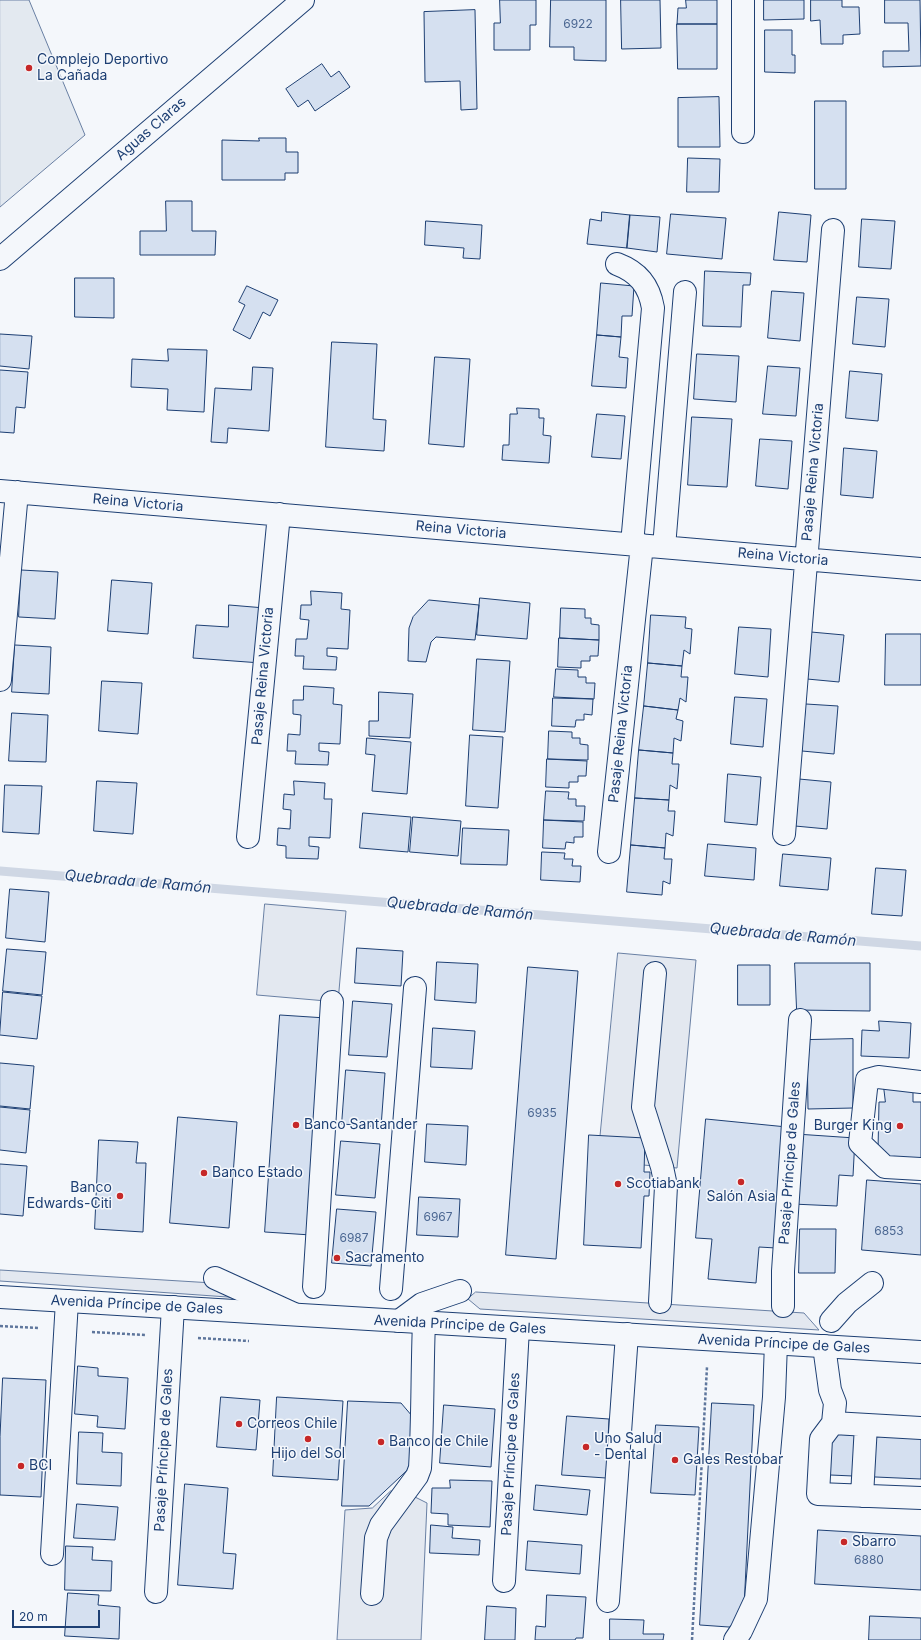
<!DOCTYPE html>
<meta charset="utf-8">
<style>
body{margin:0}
#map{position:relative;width:921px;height:1640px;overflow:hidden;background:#f4f7fb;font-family:Inter,sans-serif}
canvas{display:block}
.scale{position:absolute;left:12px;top:1610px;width:88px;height:18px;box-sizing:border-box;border:2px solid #1d3f73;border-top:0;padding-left:5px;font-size:12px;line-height:14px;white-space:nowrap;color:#1d3f73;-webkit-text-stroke:3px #f4f7fb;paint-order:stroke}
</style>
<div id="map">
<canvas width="921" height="1640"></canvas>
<div class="scale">20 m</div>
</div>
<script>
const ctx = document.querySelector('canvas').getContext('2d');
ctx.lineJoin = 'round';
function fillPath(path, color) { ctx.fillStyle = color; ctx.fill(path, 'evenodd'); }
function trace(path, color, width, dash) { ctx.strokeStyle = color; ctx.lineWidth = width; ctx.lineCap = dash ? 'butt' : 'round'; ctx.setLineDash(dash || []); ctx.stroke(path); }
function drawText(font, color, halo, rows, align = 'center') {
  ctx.font = font + ' Inter,sans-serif'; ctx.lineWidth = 3; ctx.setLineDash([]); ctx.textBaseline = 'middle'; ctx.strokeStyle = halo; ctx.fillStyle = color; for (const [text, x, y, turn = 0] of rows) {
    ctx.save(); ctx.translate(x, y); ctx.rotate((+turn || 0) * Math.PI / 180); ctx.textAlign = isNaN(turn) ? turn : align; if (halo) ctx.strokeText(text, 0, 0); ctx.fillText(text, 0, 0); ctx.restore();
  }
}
const green = new Path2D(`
 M0 0H29L85 135 0 207Z`);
fillPath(green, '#e3e9f0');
trace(green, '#687fa3', 1);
const parking = new Path2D(`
 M265 904 346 911 338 1002 257 995Z
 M618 953 696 960 677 1168 598 1161Z
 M0 1270 213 1283 242 1298 0 1281Z
 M476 1292 804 1313 819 1330 480 1309 468 1299Z
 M391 1491 405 1492 427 1503 421 1640H337L345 1510 372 1508Z`);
fillPath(parking, '#e3e8f0');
trace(parking, '#687fa3', 1);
trace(new Path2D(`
 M0 871 921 946`), '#cfd7e4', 9);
const building = new Path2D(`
 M500 0H536V25H530V50H494V23H500Z
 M551 0H606V61L574 60V47H550Z
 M621 0H660L661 48 622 49Z
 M686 0H717V24H677L678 8H686Z
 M764 0H804V19L764 20Z
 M811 0H842V7H859L860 34 843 35V44H821L820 20 811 21Z
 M885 0H920L921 66 883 67V51H909L908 23H885Z
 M475 10 477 109 461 110 460 81 425 82 424 12Z
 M677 24H717V69H678Z
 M765 30H792V55H795V73L765 72Z
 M322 64 331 77 339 71 350 87 315 111 308 100 298 107 286 89Z
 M719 97 720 147H678V98Z
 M815 101H846V189H815Z
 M259 138H286V152H298V173H285V180H222V140L259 141Z
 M688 158 720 159 719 192H687Z
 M166 201H192V231H216L215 255H140V231H166Z
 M602 212 630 215 627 248 587 244 590 219 601 221Z
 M779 212 811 215 807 262 774 260Z
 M671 214 726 218 722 259 667 254Z
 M630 215 660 217 657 252 627 248Z
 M862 219 895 221 891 269 859 267Z
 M426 221 482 225 480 259 463 258 464 248 425 245Z
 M705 271 751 273 750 285H743L741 327 703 326Z
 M75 278H114V318L75 317Z
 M601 283 634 286 632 316H622L621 337 597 335Z
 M247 286 278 300 270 316 263 312 250 339 233 330 245 305 239 302Z
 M772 291 804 293 800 341 768 338Z
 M857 297 889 299 885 347 853 344Z
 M0 334 32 336 29 369 0 366Z
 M597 335 621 337 619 357 628 358 626 388 592 386Z
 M332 342 377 344 373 419 386 420 384 451 326 447Z
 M168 349 207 350 204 412 167 410 168 389 131 387 132 359 168 361Z
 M697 354 739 356 736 402 694 399Z
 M435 357 470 359 464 447 429 444Z
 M768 366 800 368 796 416 763 414Z
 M253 367 273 368 269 431 228 428 227 443 211 442 215 388 251 390Z
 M0 370 28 372 25 408 16 407 14 433 0 432Z
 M850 371 882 374 878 421 846 418Z
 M517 408 539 409V418H544L543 435 551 436 549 463 502 460 503 445H509L510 414H517Z
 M597 414 625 416 621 459 592 457Z
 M692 417 732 419 727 487 688 485Z
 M760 439 792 441 788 489 756 486Z
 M844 448 877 451 873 498 841 495Z
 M21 570 58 572 55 619 19 617Z
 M112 580 152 583 148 634 108 631Z
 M311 591 342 593 341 609 350 610 348 649 327 648V656L337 657 336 670 303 669 304 656H295L296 639H307L309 620 300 619 301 605H311Z
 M480 598 530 603 527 639 477 635Z
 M429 600 479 605 475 640 436 637 431 642 426 662 408 661 409 628 413 617Z
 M229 605 265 608 261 663 193 658 196 625 228 627Z
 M561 608 585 609V618H591V624L599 625V640L560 638Z
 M651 615 686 617 685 628 692 629 690 654 684 650 682 666 648 663Z
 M739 627 771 629 768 677 735 674Z
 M811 632 844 635 839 682 807 679Z
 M886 634H921V685H885Z
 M559 638 599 640 598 656H590V661H581V668L558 667Z
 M15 645 51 647 49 694 12 692Z
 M477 659 510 661 505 732 473 730Z
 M648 663 682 666 681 677H688L686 702 680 698 678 710 644 706Z
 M556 669 578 670V677H586V683H595L594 699 554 697Z
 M102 681 142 683 138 734 99 731Z
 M304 686 334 688 333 704 342 705 340 744 319 743V751L329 752 328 765 295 764 296 751H287L288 734 300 735 301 715 293 714V700H303Z
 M379 692 413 694 410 738 369 736V721H378Z
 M735 697 767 699 763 747 731 744Z
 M553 698 593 699 592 715 584 714V720H576L575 727 552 726Z
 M806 704 838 706 834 754 802 751Z
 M644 706 678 710 676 719 683 721 681 741 674 738 673 753 639 750Z
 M12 713 48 715 46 762 9 761Z
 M549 731 572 732V738H580V744L588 745V760L548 759Z
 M470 735 503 737 498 808 466 806Z
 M367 738 411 742 407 794 372 791 375 755 366 754Z
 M639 750 673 753 672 764H679L677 789 670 785 669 800 635 798Z
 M547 759 587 761 586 776H578V782H569V788L546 787Z
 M728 774 761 777 757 825 725 822Z
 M799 779 831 782 827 829 795 826Z
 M97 781 137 783 133 834 94 831Z
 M294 781 325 783 324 799H332L330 838 309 837V846L319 847 318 859 286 858V846L277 845 278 828 290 829 291 810 283 809 284 794 294 795Z
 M5 785 42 786 39 834 3 832Z
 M546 791 569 792 568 799H576V806H585L584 821 544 820Z
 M635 798 669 800 668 811H675L673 836 666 833 665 848 631 845Z
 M363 813 411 817 408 852 360 848Z
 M413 817 461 821 458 856 410 852Z
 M544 820 583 822V837H574V843L566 842 565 849 543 848Z
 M463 828 509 830 507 865 461 864Z
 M708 844 756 848 754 880 705 876Z
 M631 845 665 848 664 859H672L670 884 663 881 662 895 627 892Z
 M542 852 565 853 564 859H573L572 866H581L580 882 541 880Z
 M783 854 831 858 828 890 780 886Z
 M876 868 906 870 902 916 872 914Z
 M10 889 49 892 45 942 6 938Z
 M357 948 403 951 401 986 355 983Z
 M7 949 46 952 42 995 3 991Z
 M437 962 478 964 476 1003 435 1000Z
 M795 963H870V1011L797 1010Z
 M738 965H770V1005H738Z
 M528 967 578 971 556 1259 506 1255Z
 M3 992 42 996 37 1039 0 1035Z
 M353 1001 392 1004 387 1057 349 1055Z
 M280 1015 326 1018 311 1235 265 1232Z
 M879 1021 911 1023 909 1058 861 1056 862 1030 879 1031Z
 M433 1028 475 1031 472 1069 431 1067Z
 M853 1039V1108L808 1109 807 1040Z
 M0 1063 34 1066 30 1109 0 1106Z
 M346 1070 385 1073 381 1127 342 1124Z
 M884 1087H913V1102H921V1162L890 1161 878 1150 879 1102H885Z
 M0 1107 30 1110 26 1153 0 1150Z
 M178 1117 237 1122 229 1228 170 1223Z
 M706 1119 787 1127 776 1248 759 1247 756 1283 708 1279 712 1239 696 1238Z
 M427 1124 468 1126 466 1165 425 1162Z
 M796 1134 855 1138 853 1176 839 1175 837 1206 792 1204Z
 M589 1135 645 1138 644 1172H650L649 1196H644L641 1248 584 1245Z
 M99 1140 138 1142 136 1163H146L143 1232 95 1229Z
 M341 1141 380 1144 375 1198 336 1195Z
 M0 1164 27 1166 23 1216 0 1214Z
 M867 1180 921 1184V1255L862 1250Z
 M419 1197 460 1199 458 1237 417 1235Z
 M337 1209 376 1212 371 1266 332 1263Z
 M800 1229H836L835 1273H799Z
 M78 1366 98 1368V1376L128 1378 125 1429 97 1427 98 1416 75 1414Z
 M3 1378 46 1380 41 1497 0 1495V1437Z
 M221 1397 260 1400 256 1450 217 1447Z
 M277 1397 343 1401 338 1480 273 1476Z
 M348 1401 401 1403 418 1423 416 1462 369 1506H342Z
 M712 1403 754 1405 743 1628 700 1625Z
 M444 1405 495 1409 491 1467 440 1463Z
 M567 1416 609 1419 606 1478 562 1475Z
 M656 1425 699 1427 695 1495 651 1493Z
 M79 1432 103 1433 102 1452 122 1453 121 1486 77 1484Z
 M832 1434 921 1438V1479L830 1475Z
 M450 1480 492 1481 490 1527 448 1525V1514L431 1513 432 1488H450Z
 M185 1484 228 1488 223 1553 236 1554 233 1589 178 1585Z
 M536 1485 590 1490 587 1515 534 1510Z
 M77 1504 118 1507 115 1540 74 1538Z
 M431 1525 453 1527 452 1538 480 1540 479 1555 430 1553Z
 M818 1530 921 1536V1590L815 1584Z
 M528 1541 582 1545 580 1574 526 1570Z
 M66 1546 93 1547 92 1560 112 1561 111 1591 65 1590Z
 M68 1593 99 1595 98 1605 120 1607 119 1639 65 1636Z
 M547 1595 586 1597 583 1638H576L575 1640H535L536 1626 545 1627Z
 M487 1606 516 1608 515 1640H485Z
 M870 1616 921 1618V1640H869Z
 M610 1619 644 1620 643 1634H664L663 1640H610Z`);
fillPath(building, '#d5e0f0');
trace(building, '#1d3f73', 1);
const minor = new Path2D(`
 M743 0V132
 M0 259 303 0
 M617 264C638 272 649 285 653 308L632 544
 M0 491 921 569
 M664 547 685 292
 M0 680 17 492
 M784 834 833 230
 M248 837 279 514
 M609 852 642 545
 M655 973 643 1107 662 1167 666 1186 660 1302
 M921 1082 878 1077 867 1080 860 1143 885 1167 921 1169
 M215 1278 294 1314
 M314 1287 332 1002
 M391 1289 415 988
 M783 1306V1271L800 1020
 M399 1321 422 1304 460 1291
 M831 1321 847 1303 872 1283
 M824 1346 830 1390 835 1403 833 1423 821 1439 818 1494 921 1498
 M833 1423 921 1428
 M862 1496 866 1425
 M52 1554 67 1301
 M504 1581 518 1328
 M156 1592 173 1307
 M372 1594 376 1538 381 1525 417 1476 420 1468C423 1419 422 1371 424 1322
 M608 1601 627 1334
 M735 1640 741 1631 756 1599 774 1397 776 1343`);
const major = new Path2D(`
 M0 1297 921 1352`);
trace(minor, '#1d3f73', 24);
trace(major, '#1d3f73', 24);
trace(new Path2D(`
 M0 1326 39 1328
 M92 1332 145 1335
 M198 1338 249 1341
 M692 1640 707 1367`), '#5e769c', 2.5, [3, 2]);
trace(minor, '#f4f7fb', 22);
trace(major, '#f4f7fb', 22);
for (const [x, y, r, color] of [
 [29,68,4,"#c62828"],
 [296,1125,4,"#c62828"],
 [900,1126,4,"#c62828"],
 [204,1173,4,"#c62828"],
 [741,1182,4,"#c62828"],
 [618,1184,4,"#c62828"],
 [120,1196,4,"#c62828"],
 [337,1258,4,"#c62828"],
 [239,1424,4,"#c62828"],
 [308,1439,4,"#c62828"],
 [381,1442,4,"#c62828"],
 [586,1447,4,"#c62828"],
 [675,1460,4,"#c62828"],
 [21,1466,4,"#c62828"],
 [844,1542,4,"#c62828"]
]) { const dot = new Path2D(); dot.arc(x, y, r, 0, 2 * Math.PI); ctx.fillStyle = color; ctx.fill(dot); trace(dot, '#f4f7fb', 1.5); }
drawText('12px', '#4b6792', null, [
 ["6922",578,24],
 ["6935",542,1113],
 ["6967",438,1217],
 ["6853",889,1231],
 ["6987",354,1238],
 ["6880",869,1560]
]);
drawText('14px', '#1d3f73', '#f4f7fb', [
 ["Complejo Deportivo",37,60],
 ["La Cañada",37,76],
 ["Banco Santander",304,1125],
 ["Burger King",892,1126,"right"],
 ["Banco Estado",212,1173],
 ["Scotiabank",626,1184],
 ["Banco",112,1188,"right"],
 ["Edwards-Citi",112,1204,"right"],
 ["Salón Asia",741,1197,"center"],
 ["Sacramento",345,1258],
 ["Correos Chile",247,1424],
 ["Uno Salud",594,1439],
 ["- Dental",594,1455],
 ["Banco de Chile",389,1442],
 ["Hijo del Sol",308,1454,"center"],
 ["Gales Restobar",683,1460],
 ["BCI",29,1466],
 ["Sbarro",852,1542]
], 'left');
drawText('14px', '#1d3f73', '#f4f7fb', [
 ["Aguas Claras",151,129,-41],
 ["Pasaje Reina Victoria",813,472,-85],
 ["Reina Victoria",138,503,5],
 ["Reina Victoria",461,530,5],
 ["Reina Victoria",783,557,5],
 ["Pasaje Reina Victoria",263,676,-85],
 ["Pasaje Reina Victoria",621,734,-84],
 ["Pasaje Príncipe de Gales",790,1163,-86],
 ["Avenida Príncipe de Gales",137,1305,3],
 ["Avenida Príncipe de Gales",460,1325,3],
 ["Avenida Príncipe de Gales",784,1344,3],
 ["Pasaje Príncipe de Gales",164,1450,-87],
 ["Pasaje Príncipe de Gales",511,1454,-87]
]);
drawText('italic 15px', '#1d3f73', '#f4f7fb', [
 ["Quebrada de Ramón",138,882,5],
 ["Quebrada de Ramón",460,909,5],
 ["Quebrada de Ramón",783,935,5]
]);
</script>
